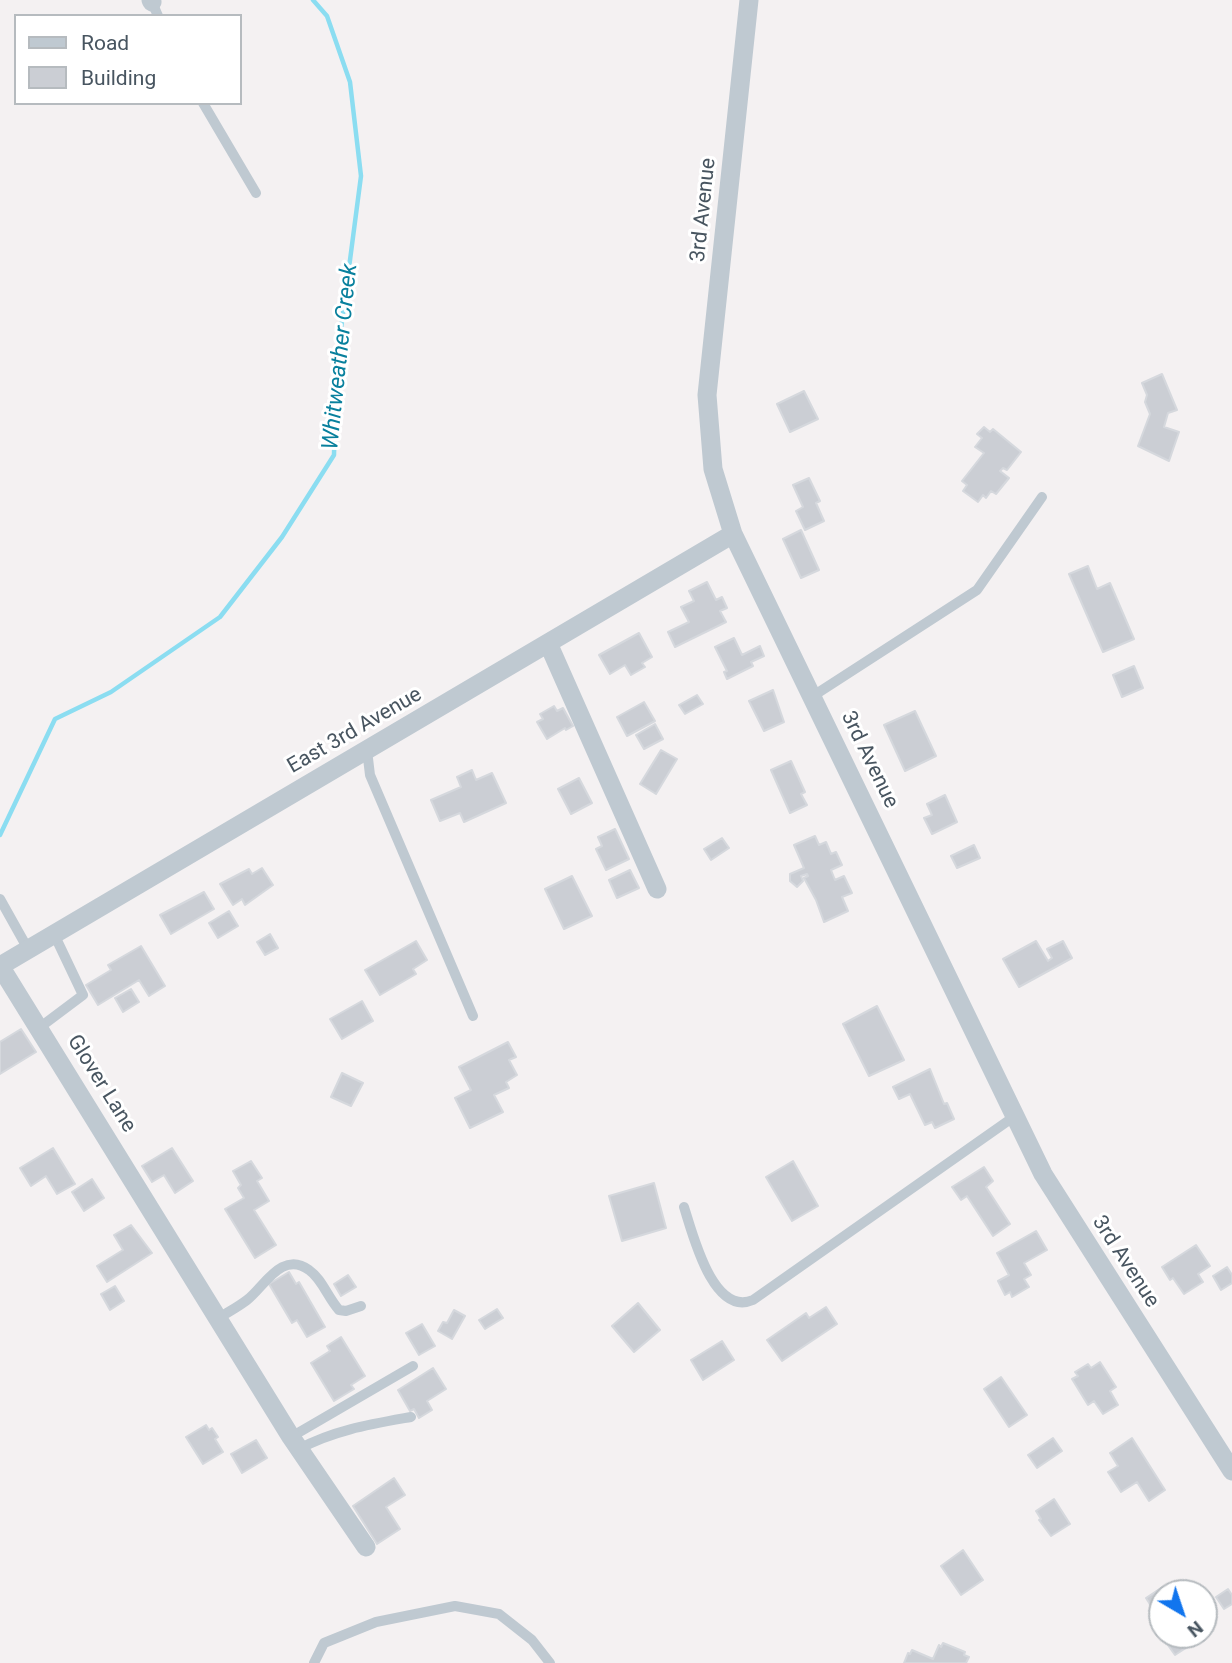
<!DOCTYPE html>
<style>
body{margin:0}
#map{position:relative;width:1232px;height:1663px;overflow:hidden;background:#f4f1f2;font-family:Roboto,sans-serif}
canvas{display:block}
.legend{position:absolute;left:14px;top:14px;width:228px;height:91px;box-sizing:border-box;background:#fff;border:2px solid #b6bbbf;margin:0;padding:9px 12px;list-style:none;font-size:21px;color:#485560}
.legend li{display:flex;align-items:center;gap:14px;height:35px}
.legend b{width:35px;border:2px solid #b6bbbf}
.north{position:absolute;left:1148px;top:1579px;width:70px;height:70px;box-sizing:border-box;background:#fff;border:2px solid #b6bbbf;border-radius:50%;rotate:141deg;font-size:19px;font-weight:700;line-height:28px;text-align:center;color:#485560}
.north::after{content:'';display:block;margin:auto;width:24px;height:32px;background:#1175ee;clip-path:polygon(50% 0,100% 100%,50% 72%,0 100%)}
</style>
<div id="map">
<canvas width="1232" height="1663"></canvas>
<ul class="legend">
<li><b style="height:9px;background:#bfc9d1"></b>Road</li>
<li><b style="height:19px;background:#cbced4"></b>Building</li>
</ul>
<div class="north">N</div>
</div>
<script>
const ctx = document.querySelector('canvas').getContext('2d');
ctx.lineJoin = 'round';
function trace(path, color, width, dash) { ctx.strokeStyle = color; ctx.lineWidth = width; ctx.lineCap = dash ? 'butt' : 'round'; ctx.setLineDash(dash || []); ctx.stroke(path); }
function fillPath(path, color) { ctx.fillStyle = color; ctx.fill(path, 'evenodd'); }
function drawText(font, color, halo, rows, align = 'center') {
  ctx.font = font + ' Roboto,sans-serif'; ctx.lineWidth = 6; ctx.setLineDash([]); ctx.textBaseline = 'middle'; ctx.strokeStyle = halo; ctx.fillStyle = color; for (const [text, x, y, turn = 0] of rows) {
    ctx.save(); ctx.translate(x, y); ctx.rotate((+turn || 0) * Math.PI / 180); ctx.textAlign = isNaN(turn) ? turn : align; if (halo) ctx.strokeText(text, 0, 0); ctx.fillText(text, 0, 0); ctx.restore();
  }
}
trace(new Path2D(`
 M0 835 55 719 111 692 220 617 282 537 334 455 336 367 361 176 350 82 327 16 313 0`), '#8bddf1', 4.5);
const building = new Path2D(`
 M1162 374 1177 410 1168 413 1164 427 1179 432 1169 461 1138 446 1150 414 1145 402 1147 395 1142 383Z
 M804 391 818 419 790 432 777 404Z
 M984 427 990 432 993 429 1021 452 1007 470 1003 468 1000 471 1009 478 996 494 991 491 986 498 983 495 978 502 963 491 967 485 962 481 984 453 975 447 982 438 977 434Z
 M809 478 820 501 816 503 824 521 805 530 796 511 803 507 793 485Z
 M801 530 819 570 801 578 783 539Z
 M1088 566 1097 589 1110 583 1134 639 1103 652 1069 574Z
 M707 582 716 600 722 597 727 608 720 611 726 622 675 647 668 632 689 622 681 607 694 601 689 591Z
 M639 633 652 657 642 663 645 667 631 675 625 665 610 674 599 655Z
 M734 638 742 655 760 646 764 656 751 662 753 666 727 679 724 672 727 671 715 647Z
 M1134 666 1143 688 1122 697 1113 675Z
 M773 690 784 722 764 731 749 701Z
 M697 695 703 704 685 714 679 705Z
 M644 702 655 721 627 736 617 717Z
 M554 706 557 711 563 708 573 726 566 730 565 728 547 739 537 722 543 719 540 714Z
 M915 711 936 756 905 771 884 725Z
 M655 724 663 739 644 749 636 735Z
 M661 750 677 759 656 794 640 784Z
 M791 761 805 792 801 794 807 805 790 813 771 770Z
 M472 770 476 780 492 773 506 803 464 822 460 813 440 821 431 800 461 787 457 777Z
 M579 778 592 803 571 814 558 789Z
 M945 795 957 822 932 834 924 818 932 815 927 804Z
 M615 829 629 859 606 870 596 849 602 846 598 837Z
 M815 836 819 845 826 842 831 854 836 852 842 865 831 870 835 880 844 876 852 893 842 897 848 911 824 922 816 900 804 878 808 876 807 874 801 876 803 881 797 887 790 881V874L804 868 794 845Z
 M722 838 729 848 711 860 704 849Z
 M974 845 980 858 957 868 951 856Z
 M262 868 273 885 245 905 242 899 233 905 220 884 249 869 252 874Z
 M630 870 639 888 617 898 609 880Z
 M572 876 592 916 564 929 545 889Z
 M204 892 214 909 171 934 160 915Z
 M229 911 238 926 218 938 209 923Z
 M270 934 278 948 265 955 257 942Z
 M416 941 427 960 413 969 416 974 380 995 365 970Z
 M1036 941 1048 961 1052 958 1047 949 1063 941 1072 958 1019 987 1003 959Z
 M141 946 165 986 149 996 139 980 98 1005 86 985 111 970 108 965Z
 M131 989 139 1002 123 1012 115 998Z
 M362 1001 373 1021 342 1039 330 1019Z
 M877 1006 904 1060 869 1076 843 1024Z
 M21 1029 36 1052 0 1074V1042Z
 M508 1042 516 1057 509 1060 517 1075 506 1082 509 1088 494 1095 503 1112 470 1128 455 1098 471 1090 459 1067Z
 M930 1069 944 1104 947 1103 954 1119 935 1128 932 1122 925 1125 910 1094 899 1099 893 1087Z
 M342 1073 363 1083 351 1106 331 1097Z
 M53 1148 75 1184 57 1194 46 1176 31 1186 20 1168Z
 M172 1148 193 1181 175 1193 164 1175 152 1182 142 1166Z
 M251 1161 262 1178 257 1181 269 1201 254 1210 276 1245 255 1258 225 1209 244 1198 238 1188 241 1185 233 1171Z
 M793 1161 818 1206 792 1221 766 1177Z
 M984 1167 993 1181 986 1187 1010 1224 993 1236 967 1196 961 1200 952 1187Z
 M92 1179 104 1198 84 1211 72 1192Z
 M654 1183 666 1228 622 1241 609 1196Z
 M131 1225 152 1253 107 1282 97 1266 123 1250 114 1235Z
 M1036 1231 1047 1250 1024 1263 1031 1275 1024 1279 1029 1287 1012 1297 1010 1292 1005 1295 998 1281 1009 1275 997 1253Z
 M1196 1245 1210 1266 1198 1274 1203 1282 1184 1294 1173 1278 1170 1280 1162 1267Z
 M1227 1267 1232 1275V1283L1221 1290 1213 1276Z
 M289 1272 296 1284 299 1282 325 1327 307 1337 297 1320 292 1323 269 1284Z
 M348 1275 356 1287 341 1296 334 1284Z
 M115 1286 124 1301 110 1310 101 1294Z
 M638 1303 660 1330 634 1352 612 1326Z
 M826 1307 837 1324 782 1361 767 1340 806 1313 809 1318Z
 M497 1309 503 1318 485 1329 479 1320Z
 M454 1310 465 1316 452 1339 438 1331 443 1322 447 1323Z
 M422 1324 435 1346 419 1355 406 1333Z
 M341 1337 365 1376 351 1385 354 1389 334 1401 311 1363 330 1351 327 1346Z
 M722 1341 734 1360 703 1380 691 1360Z
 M1100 1362 1116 1387 1110 1391 1118 1405 1103 1414 1094 1401 1088 1405 1072 1379 1078 1376 1075 1372 1088 1364 1091 1368Z
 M433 1368 446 1389 427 1401 432 1410 419 1418 414 1409 410 1411 398 1390Z
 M1001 1377 1027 1415 1009 1427 984 1389Z
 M206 1425 209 1430 212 1428 218 1437 215 1439 223 1452 203 1464 186 1437Z
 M1053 1438 1062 1451 1037 1468 1028 1455Z
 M1132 1438 1165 1490 1149 1501 1137 1482 1121 1492 1108 1472 1118 1466 1110 1453Z
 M256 1440 267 1458 242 1473 231 1454Z
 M394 1478 405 1495 386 1507 400 1529 377 1544 353 1506Z
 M1054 1499 1070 1524 1051 1536 1039 1520 1041 1519 1036 1511Z
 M963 1550 983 1580 961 1595 941 1566Z
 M1161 1588 1164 1593 1162 1603 1153 1609 1146 1598Z
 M1228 1589 1232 1595V1604L1224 1609 1216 1597Z
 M1162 1632V1635H1182L1189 1646 1175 1655 1160 1634Z
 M943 1643 965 1652 964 1655 969 1657 966 1663H904L908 1653 910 1654 912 1650 933 1659 939 1645 941 1647Z`);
fillPath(building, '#cbced4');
trace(building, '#d5d8dd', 2);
trace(new Path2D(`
 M152 2 158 16
 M203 103 256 193
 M813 696 977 590 1042 497
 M367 750 370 775 473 1016
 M0 899 28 949
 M39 1028 83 995 54 934
 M684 1207C693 1235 713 1317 753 1300L1015 1116
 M219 1318C228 1312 238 1307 247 1300 264 1287 282 1250 309 1270 322 1279 328 1298 339 1310L346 1311 361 1306
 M291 1437 413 1366
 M299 1449C334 1430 372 1424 411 1417
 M314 1663 324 1643 376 1622 455 1606 499 1614 532 1640 550 1663`), '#bfc9d1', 10);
trace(new Path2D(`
 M151 0 152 2
 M749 0 707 395 713 469 733 534 1043 1174 1232 1471
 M548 643 657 889
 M366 1547 291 1437 0 966 733 534`), '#bfc9d1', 19);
drawText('21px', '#485560', '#fff', [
 ["3rd Avenue",704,210,-84],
 ["East 3rd Avenue",355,731,-30],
 ["3rd Avenue",869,760,64],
 ["Glover Lane",101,1084,58],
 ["3rd Avenue",1125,1262,57]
]);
drawText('italic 23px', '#08809d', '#fff', [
 ["Whitweather Creek",341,357,-84]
]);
</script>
